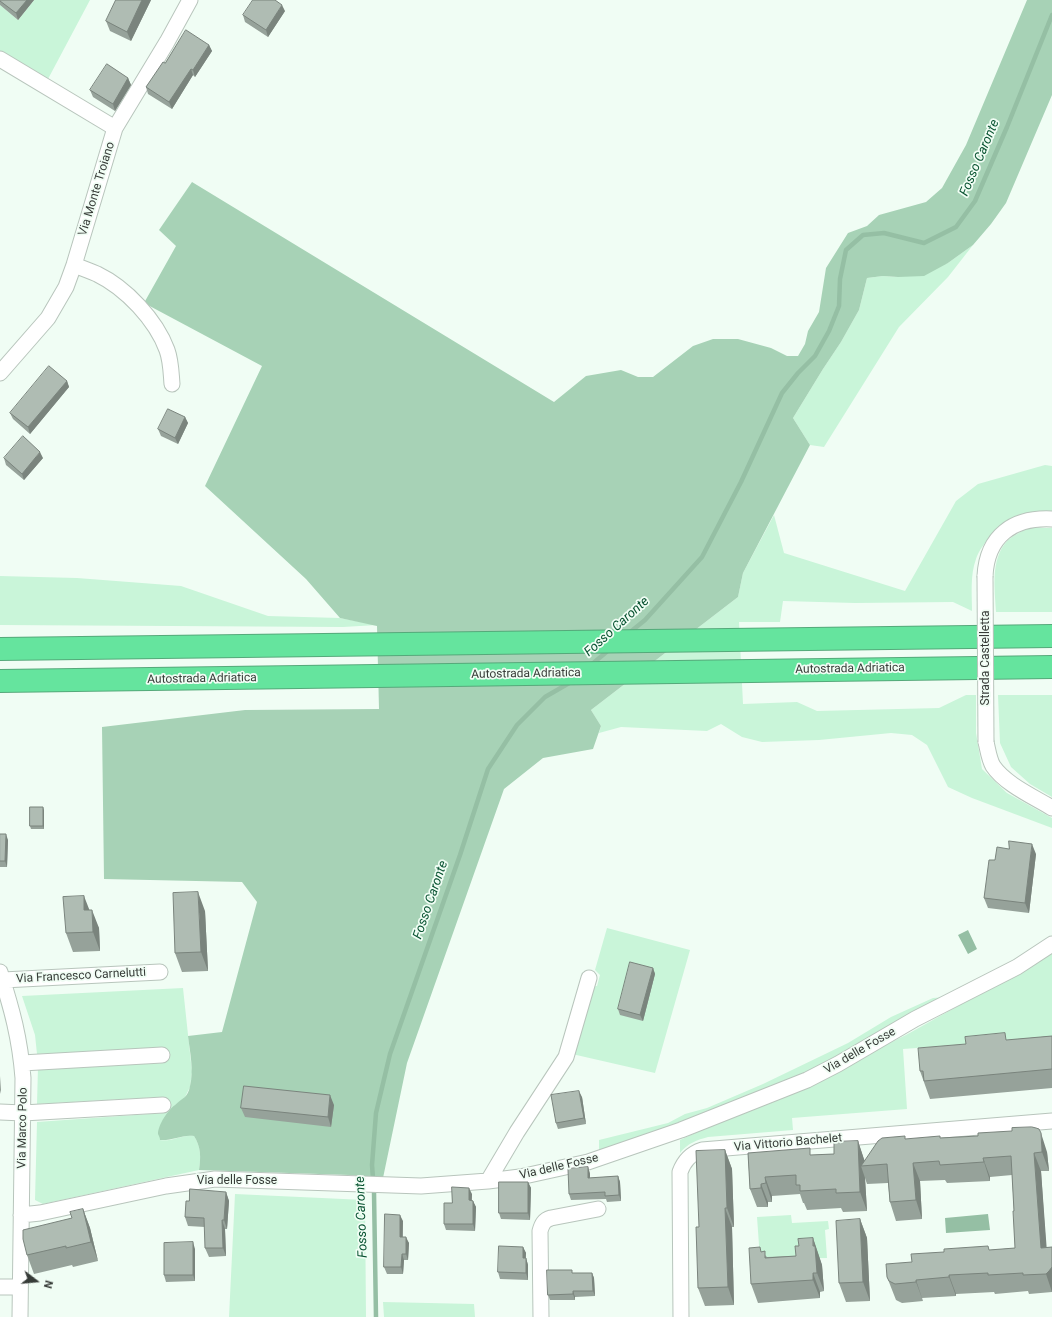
<!DOCTYPE html>
<style>
body{margin:0}
#map{position:relative;width:1052px;height:1317px;overflow:hidden;background:#f0fdf4;font-family:Roboto,sans-serif}
canvas{display:block}
.north{position:absolute;left:16px;top:1261px;width:40px;height:40px;-webkit-text-stroke:3px #f0fdf4;paint-order:stroke;rotate:106deg;font-size:11px;font-weight:700;line-height:16px;text-align:center;color:#373c38}
.north::after{content:'';display:block;margin:auto;width:14px;height:18px;background:#373c38;clip-path:polygon(50% 0,100% 100%,50% 72%,0 100%)}
</style>
<div id="map">
<canvas width="1052" height="1317"></canvas>
<div class="north">N</div>
</div>
<script>
const ctx = document.querySelector('canvas').getContext('2d');
ctx.lineJoin = 'round';
function fillPath(path, color) { ctx.fillStyle = color; ctx.fill(path, 'evenodd'); }
function trace(path, color, width, dash) { ctx.strokeStyle = color; ctx.lineWidth = width; ctx.lineCap = dash ? 'butt' : 'round'; ctx.setLineDash(dash || []); ctx.stroke(path); }
function drawText(font, color, halo, rows, align = 'center') {
  ctx.font = font + ' Roboto,sans-serif'; ctx.lineWidth = 3.5; ctx.setLineDash([]); ctx.textBaseline = 'middle'; ctx.strokeStyle = halo; ctx.fillStyle = color; for (const [text, x, y, turn = 0] of rows) {
    ctx.save(); ctx.translate(x, y); ctx.rotate((+turn || 0) * Math.PI / 180); ctx.textAlign = isNaN(turn) ? turn : align; if (halo) ctx.strokeText(text, 0, 0); ctx.fillText(text, 0, 0); ctx.restore();
  }
}
fillPath(new Path2D(`
 M34 0H90L48 79 0 52V5L18 20Z
 M973 245 948 277 899 327 824 447 810 445 793 418 823 369 841 342 859 310 867 278 883 276 898 277 948 263Z
 M1045 465 1052 466V511C1044 511 1028 512 1021 514 1005 519 981 543 976 559 970 575 972 594 972 611L953 602 855 603 783 601 780 622H739L743 704 797 702 817 711 939 708 966 695H976V733L982 769 1007 793 1052 818V828L972 798 948 787 927 745 912 735 891 733 819 740 762 742 742 737 721 724 707 731 621 727 599 733 601 726 591 710 738 597 743 573 774 515 784 553 905 591 956 501 978 484Z
 M1028 528H1052V612H996C995 589 990 560 1007 541 1012 536 1021 532 1028 528Z
 M0 576 77 578 181 586 268 616 340 618 377 625 343 627 0 625Z
 M998 695H1052V797L1030 784 1011 767 1000 743Z
 M607 928 690 950 655 1073 572 1054 590 987 597 986 600 975 595 970Z
 M1052 953V1038L903 1049 907 1109 792 1118 793 1130 708 1137C697 1140 688 1143 680 1153V1140L861 1057 906 1035 976 996 1021 973Z
 M183 988 192 1072 190 1087 184 1099 175 1105 160 1140C172 1142 183 1134 194 1136 201 1147 201 1157 199 1170L43 1204 35 1200 37 1122 163 1113C165 1109 166 1101 163 1097H160L37 1104 38 1067 164 1063V1050L37 1054 35 1035 22 996Z
 M946 997 804 1077 599 1153V1140L668 1123 685 1114 707 1108 763 1084 848 1043 891 1017 933 998Z
 M235 1194 365 1200 366 1317H229Z
 M791 1215 792 1223 828 1221 829 1229 825 1230 827 1258 760 1259 757 1217Z
 M383 1302 474 1304 475 1317H384Z`), '#c9f5d9');
fillPath(new Path2D(`
 M1027 0H1052V95L1006 203 991 224 973 245 948 263 924 276 898 277 883 276 867 278 859 310 841 342 823 369 793 418 810 445 743 573 738 597 591 710 601 726 593 749 543 758 504 789 407 1063 383 1178 350 1175 199 1170C201 1157 201 1147 194 1136 183 1134 172 1141 160 1140 160 1138 159 1136 158 1134 158 1125 168 1110 175 1105 182 1098 188 1098 190 1086 194 1071 190 1052 188 1036L222 1032 257 902 242 882 104 879 102 727 245 710 379 709 377 626 340 618 306 579 205 486 262 366 144 303 176 246 159 230 192 182 554 402 586 376 621 370 638 377H653L693 346 713 339H738L771 348 787 356H798L805 344 808 331 819 312 826 268 848 233 867 226 879 215 926 202 942 188 966 145Z`), '#a7d2b6');
fillPath(new Path2D(`
 M968 930 977 949 968 954 958 935Z
 M988 1214 990 1230 946 1233 945 1218Z`), '#95bfa4');
trace(new Path2D(`
 M629 633 645 620 702 557 741 482 782 393 798 373 815 356 829 331 839 306 840 279 846 250 863 235 884 233 924 243 956 227 975 201 1007 127 1052 15
 M591 665 610 649
 M376 1317 374 1192 372 1165 376 1113 390 1054 460 855 488 769 517 725 545 697 571 682`), '#95bfa4', 4.5);
const minor = new Path2D(`
 M0 59 115 128
 M74 265C82 268 90 271 97 274 126 288 156 320 167 350 171 361 171 372 172 384
 M0 373 48 318 66 287 74 265 115 128 167 42 190 0
 M985 576C987 536 1013 517 1052 519
 M986 742C988 750 989 759 993 766 1005 784 1034 797 1052 808
 M0 972C12 1009 20 1039 23 1078L20 1317
 M3 980 160 972
 M22 1063 162 1055
 M0 1112 23 1113 163 1105
 M488 1181 517 1132 566 1057 589 978
 M21 1215 40 1213 166 1186 215 1179 421 1186 488 1181 520 1177 588 1162 681 1130 807 1080 838 1064 915 1019 1017 967 1052 944
 M0 1287H20
 M541 1317 540 1231C542 1224 544 1220 551 1218L598 1209
 M681 1317 680 1172C684 1161 690 1154 702 1150L1052 1121`);
const highway = new Path2D(`
 M0 649 1052 636
 M0 681 1052 667`);
trace(minor, '#b8c5bc', 17);
trace(highway, '#55a97a', 24);
trace(minor, '#fff', 15);
trace(highway, '#65e49e', 22);
const minorBridge = new Path2D(`
 M985 576 986 742`);
trace(minorBridge, '#b8c5bc', 17, []);
trace(minorBridge, '#fff', 15);
fillPath(new Path2D(`
 M0 0H34L18 20 0 5Z
 M116 0H151L131 41 110 31 106 21Z
 M285 11 268 37 245 22 243 15Z
 M209 45 212 51 195 77 193 75 172 109 148 94 146 87 165 63Z
 M128 78 131 85 115 111 93 97 90 90Z
 M67 381 69 387 30 434 13 419 10 413Z
 M185 417 188 423 178 444 161 436 158 429Z
 M4 458H43L24 480 6 465Z
 M43 807 44 811V829H31L30 826Z
 M0 834 8 840 7 867H0Z
 M1036 854 1029 913 988 908 984 898 995 860Z
 M89 910 99 928 100 951 73 952 66 933Z
 M205 911 208 971 182 972 175 953Z
 M653 968 655 974 643 1021 620 1015 618 1009Z
 M1052 1036V1088L930 1099 920 1071 966 1044 1008 1040Z
 M582 1097 586 1124 558 1129 556 1123Z
 M334 1105 331 1127 245 1117 241 1108Z
 M941 1138 1047 1152 1049 1171H1041L1046 1247H1052V1292L1029 1294 1028 1291 995 1294 994 1292 956 1294V1296L922 1298 923 1301 902 1303 896 1300 887 1277 912 1262 990 1250 1015 1248 1014 1211 1012 1175 990 1177V1181L947 1183 945 1180 920 1181 922 1219 896 1221 890 1202 888 1183 867 1184 865 1178 867 1211 843 1212 841 1208 807 1210 804 1203H803L800 1194 772 1196V1202H768V1207H757L750 1189 748 1153 812 1155 834 1154 858 1141 864 1160Z
 M725 1150 732 1169 734 1227H732L734 1305 705 1306 698 1288 699 1227Z
 M588 1167 590 1174V1178L618 1176 620 1182 621 1201 607 1202 606 1199 571 1200 569 1194Z
 M528 1182 531 1188 530 1220 501 1219 499 1213Z
 M226 1192 229 1201 227 1229H225L226 1256 209 1257 205 1248V1227L188 1226 185 1217 189 1201Z
 M472 1194V1200L473 1201 476 1207 475 1231 446 1230 444 1224 452 1203Z
 M83 1209 90 1228 98 1261 73 1267 72 1265 34 1274 27 1255Z
 M860 1219 867 1238 870 1301 846 1302 839 1283Z
 M403 1221V1237L409 1243 408 1260H404L403 1274H387L384 1267Z
 M813 1238 822 1265 824 1291 820 1292V1298L758 1303 751 1284 762 1252 767 1257 796 1256 799 1246Z
 M523 1247 526 1253V1258L528 1265V1280L500 1279 498 1272Z
 M195 1249V1281L166 1282 164 1275Z
 M573 1273H592L594 1278 595 1296 575 1297V1300H550L548 1295Z`), '#96a29a');
fillPath(new Path2D(`
 M27 0H34L18 20 16 13Z
 M142 0H151L131 41 127 32Z
 M282 5 285 11 268 37 266 30Z
 M209 45 212 51 195 77 193 70Z
 M191 69 193 75 172 109 169 102Z
 M128 78 131 85 115 111 113 104Z
 M67 381 69 387 30 434 28 427Z
 M185 417 188 423 178 444 175 438Z
 M40 452 43 458 24 480 22 474Z
 M43 807 44 811V829L43 826Z
 M6 834 8 840 7 867 5 861Z
 M1032 844 1036 854 1029 913 1025 903Z
 M198 892 205 911 208 971 201 952Z
 M84 896 91 914 84 910Z
 M92 910 99 928 100 951 93 932Z
 M653 968 655 974 643 1021 640 1015Z
 M0 1076 1 1094 0 1090Z
 M579 1091 582 1097 586 1124 584 1118Z
 M330 1095 334 1105 331 1127 328 1117Z
 M1041 1133 1047 1152 1049 1171 1042 1152Z
 M858 1141 864 1159 865 1165 861 1166 865 1178 867 1211 860 1192Z
 M725 1150 732 1169 734 1227 727 1208Z
 M1034 1153 1041 1171 1048 1266 1041 1248Z
 M983 1158 990 1177V1181L984 1162Z
 M913 1163 920 1181 922 1219 916 1200Z
 M588 1167 590 1174V1184L588 1178Z
 M618 1176 620 1182 621 1201 619 1195Z
 M765 1177 772 1196V1202L766 1183Z
 M528 1182 531 1188 530 1220 528 1213Z
 M761 1184 768 1202V1207L761 1188Z
 M469 1188 472 1194 471 1207 469 1200Z
 M226 1192 229 1201 227 1229 224 1220Z
 M473 1201 476 1207 475 1231 473 1224Z
 M725 1208 732 1227 734 1305 728 1287Z
 M83 1209 90 1228 98 1261 91 1242Z
 M400 1215 403 1221 402 1243 400 1237Z
 M860 1219 867 1238 870 1301 863 1282Z
 M222 1220 225 1229 226 1256 223 1248Z
 M406 1237 409 1243 408 1260 406 1254Z
 M813 1238 822 1265 824 1291 817 1273Z
 M193 1242 195 1249V1281L193 1275Z
 M523 1247 526 1253 525 1265 523 1258Z
 M402 1254 404 1260 403 1274 401 1267Z
 M526 1258 528 1265V1280L526 1273Z
 M1052 1267V1292L1046 1274Z
 M592 1273 594 1278 595 1296 593 1291Z
 M813 1273 820 1292V1298L813 1280Z
 M949 1275 956 1294V1296L949 1277Z
 M916 1280 923 1301 916 1282Z
 M573 1291 575 1297V1300L573 1294Z`), '#7a847d');
const building = new Path2D(`
 M0 0H27L16 13 0 1Z
 M116 0H142L127 32 106 21Z
 M253 0H275L282 5 266 30 243 15Z
 M186 30 209 45 193 70 191 69 169 102 146 87 163 62 165 63Z
 M107 64 128 78 113 104 90 90Z
 M49 366 67 381 28 427 10 413Z
 M168 409 185 417 175 438 158 429Z
 M23 436 40 452 22 474 4 458Z
 M30 807H43V826H30Z
 M0 834H6L5 861H0Z
 M1009 841 1032 844 1025 903 984 898 989 860H995L997 847 1009 849Z
 M198 892 201 952 175 953 173 893Z
 M84 896V910H92L93 932 66 933 63 897Z
 M630 962 653 968 640 1015 618 1009Z
 M1005 1033 1006 1040 1052 1036V1069L924 1081 923 1071H920L918 1048 966 1044 965 1037Z
 M244 1086 330 1095 328 1117 241 1108Z
 M579 1091 584 1118 556 1123 551 1095Z
 M1032 1127 1036 1128 1039 1129 1041 1133 1042 1152 1034 1153 1041 1248 1052 1247V1267L1049 1271 1046 1274 1023 1275V1273L988 1275V1273L949 1275V1277L916 1280V1282L895 1284 889 1281 887 1277 886 1264 912 1262 911 1254 944 1252V1249L988 1246 989 1250 1015 1248 1013 1211H1014L1011 1156 983 1158 984 1162 940 1165 939 1161 913 1163 916 1200 890 1202 887 1164 861 1166 878 1141 882 1138 905 1136V1139L940 1136V1138L978 1136V1133L1012 1131V1128Z
 M858 1141 860 1192 836 1193V1189L800 1191V1185H796V1175L765 1177 766 1183 761 1184V1188L750 1189 748 1153 810 1148V1155L834 1154V1142Z
 M725 1150 727 1208H725L728 1287 698 1288 696 1227H699L696 1151Z
 M588 1167V1178L618 1176 619 1195 605 1196V1192L569 1194 568 1169Z
 M499 1182H528V1213H499Z
 M452 1187 469 1188V1200L473 1201V1224H444V1203H452Z
 M190 1189 226 1192 224 1220H222L223 1248H205L204 1218 185 1217 186 1201H189Z
 M83 1209 91 1242 66 1248V1246L27 1255 23 1239V1230L72 1218 70 1212Z
 M385 1214 400 1215V1237H406V1254H402L401 1267H384Z
 M860 1219 863 1282 839 1283 836 1221Z
 M813 1238V1246H815L817 1273H813V1280L751 1284 749 1248 760 1247 761 1252 765 1251V1258L796 1256 795 1246H799L798 1239Z
 M193 1242V1275H164V1243Z
 M499 1246 523 1247V1258H526V1273L498 1272Z
 M547 1270H572V1273H592L593 1291H573V1294L548 1295Z`);
fillPath(building, '#afbcb3');
trace(building, '#7a847d', 1);
drawText('12px', '#373c38', '#f0fdf4', [
 ["Via Monte Troiano",97,189,-73],
 ["Strada Castelletta",986,658,-90],
 ["Autostrada Adriatica",850,669,-1],
 ["Autostrada Adriatica",526,674,-1],
 ["Autostrada Adriatica",202,679,-1],
 ["Via Francesco Carnelutti",81,976,-3],
 ["Via delle Fosse",860,1051,-30],
 ["Via Marco Polo",23,1128,-89],
 ["Via Vittorio Bachelet",788,1143,-5],
 ["Via delle Fosse",559,1167,-13],
 ["Via delle Fosse",237,1181]
]);
drawText('italic 13px', '#075230', '#f0fdf4', [
 ["Fosso Caronte",980,158,-67],
 ["Fosso Caronte",617,627,-42],
 ["Fosso Caronte",431,900,-71],
 ["Fosso Caronte",362,1217,-92]
]);
</script>
